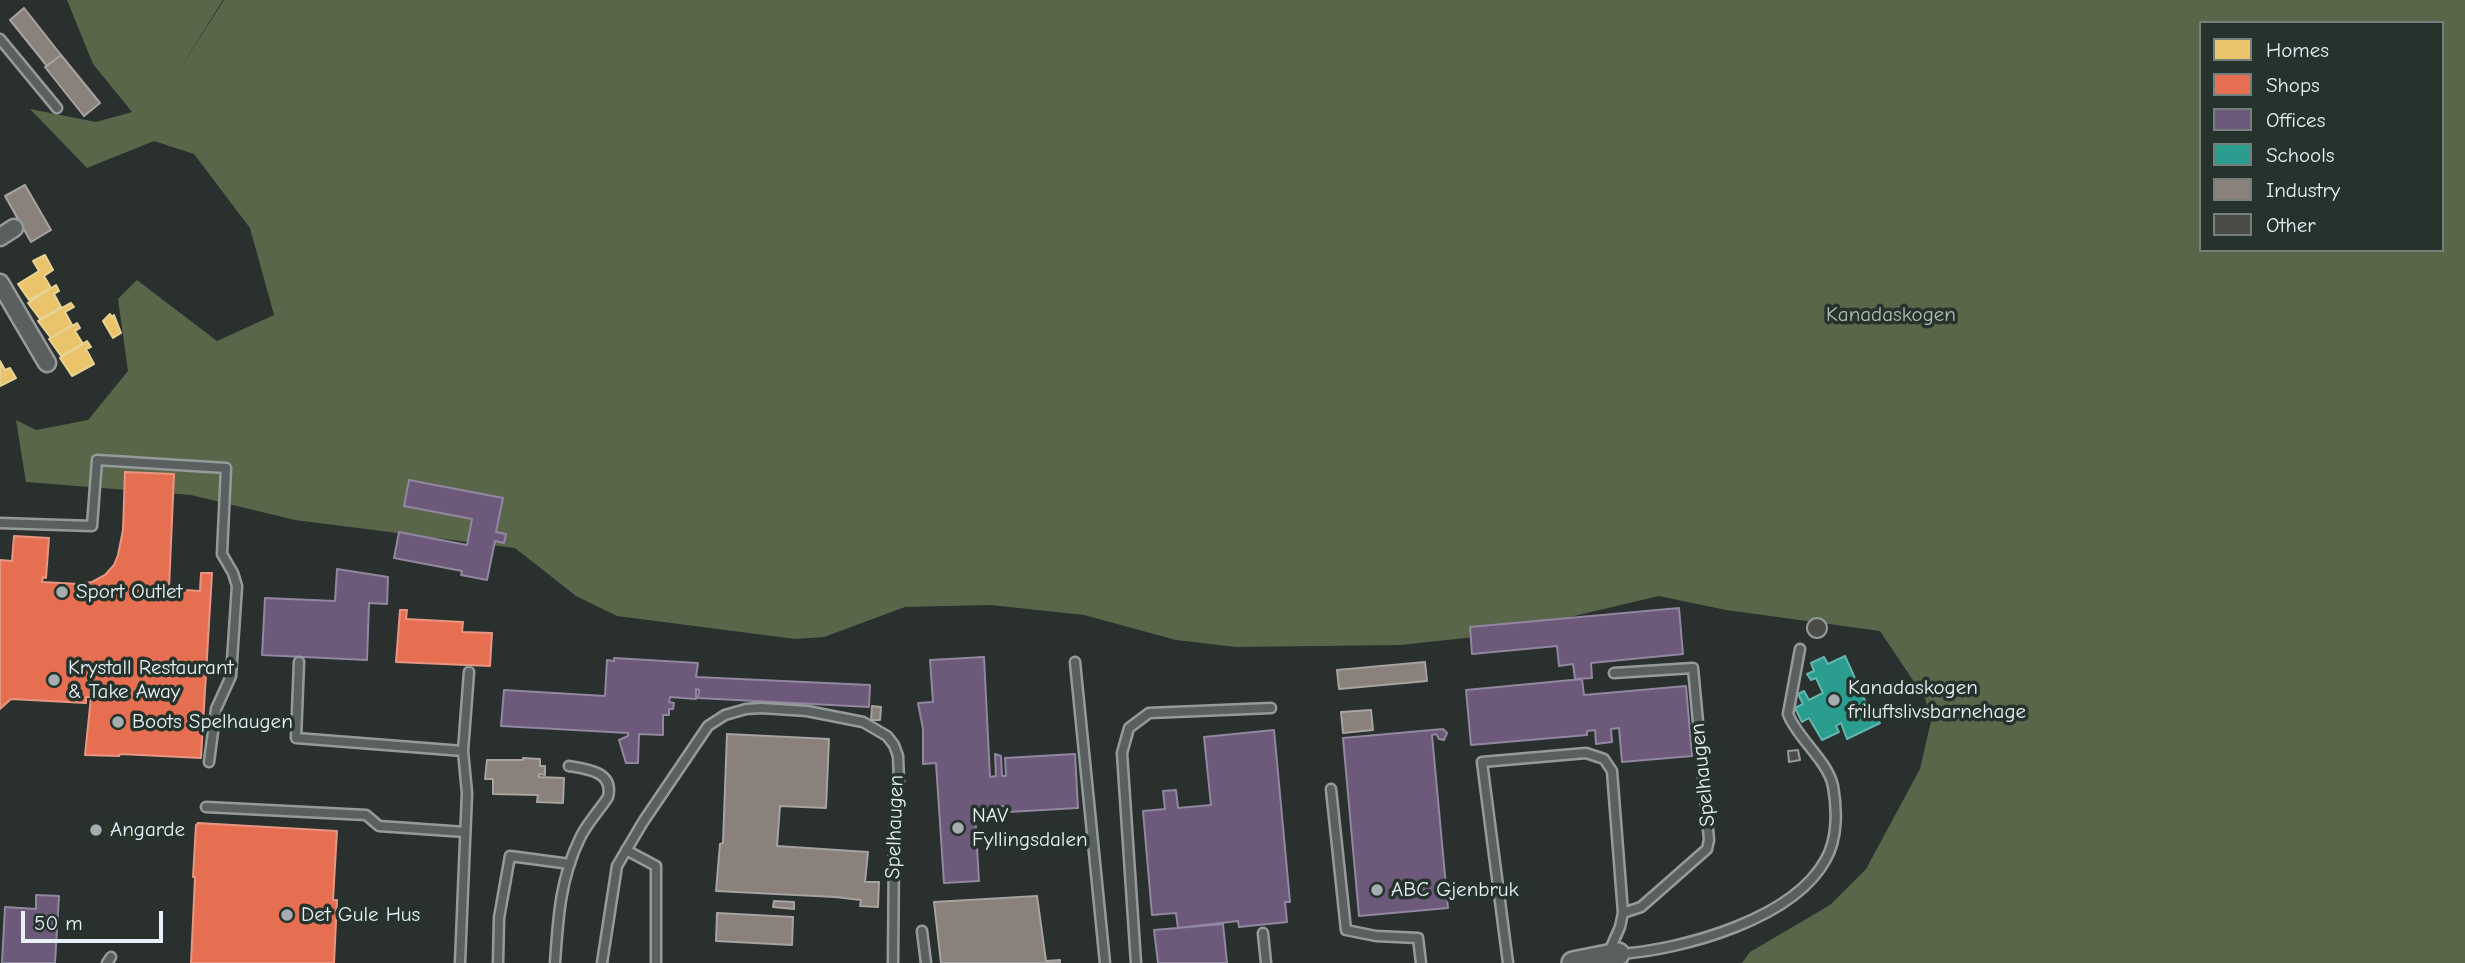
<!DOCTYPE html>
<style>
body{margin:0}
#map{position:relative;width:2465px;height:963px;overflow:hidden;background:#29302d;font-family:"Comic Neue",sans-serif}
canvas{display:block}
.legend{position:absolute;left:2199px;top:21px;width:245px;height:231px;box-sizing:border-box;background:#26332d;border:2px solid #747f7e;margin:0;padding:9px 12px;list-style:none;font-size:21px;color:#e8f1f8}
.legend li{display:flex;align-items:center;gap:14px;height:35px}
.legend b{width:35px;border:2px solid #747f7e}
.scale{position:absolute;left:21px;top:911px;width:142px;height:32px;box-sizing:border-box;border:4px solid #e8f1f8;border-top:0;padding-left:9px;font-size:21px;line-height:24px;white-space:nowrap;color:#e8f1f8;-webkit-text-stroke:5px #26332d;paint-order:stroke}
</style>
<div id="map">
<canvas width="2465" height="963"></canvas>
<ul class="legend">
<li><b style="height:19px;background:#e9c46a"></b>Homes</li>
<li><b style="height:19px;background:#e76f51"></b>Shops</li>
<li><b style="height:19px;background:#6d597a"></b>Offices</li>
<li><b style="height:19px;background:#2a9d8f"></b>Schools</li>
<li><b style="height:19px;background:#8a817c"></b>Industry</li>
<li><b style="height:19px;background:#4b4c47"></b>Other</li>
</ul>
<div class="scale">50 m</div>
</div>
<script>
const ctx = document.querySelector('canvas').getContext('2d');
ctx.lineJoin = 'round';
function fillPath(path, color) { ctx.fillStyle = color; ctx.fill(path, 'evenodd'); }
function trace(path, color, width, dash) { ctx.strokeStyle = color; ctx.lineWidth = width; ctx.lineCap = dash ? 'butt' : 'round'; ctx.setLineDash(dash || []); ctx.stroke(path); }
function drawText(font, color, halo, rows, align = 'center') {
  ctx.font = font + ' "Comic Neue",sans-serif'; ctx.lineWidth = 7; ctx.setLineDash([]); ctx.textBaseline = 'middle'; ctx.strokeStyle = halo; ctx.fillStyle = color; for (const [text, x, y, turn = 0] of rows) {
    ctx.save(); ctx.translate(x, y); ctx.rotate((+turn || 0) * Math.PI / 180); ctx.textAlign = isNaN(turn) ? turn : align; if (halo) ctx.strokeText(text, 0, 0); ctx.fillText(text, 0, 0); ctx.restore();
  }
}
fillPath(new Path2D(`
 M67 0H223L174 78 224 0H2465V963H1742L1750 952 1830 905 1866 869 1920 769 1931 721 1925 698 1880 631 1726 610 1659 596 1493 635 1401 645 1236 647 1176 640 1084 615 991 605 905 607 824 637 795 639 617 616 576 596 515 548 295 520 191 495 26 482 16 420 36 430 88 420 128 371 118 299 137 280 217 341 274 315 250 228 194 154 154 141 87 168 30 109 96 122 132 112 93 64ZM2201 23H2442V250H2201Z`), '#5a664a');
const homes = new Path2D(`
 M45 255 53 270 44 276 51 288 29 300 18 284 39 271 33 261Z
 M56 285 59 291 54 294 61 307 40 319 28 303Z
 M71 303 74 307 65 312 72 325 51 338 38 321Z
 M110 314 112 317 114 315 121 333 113 338 103 321Z
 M77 323 80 328 75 331 83 344 61 356 49 339Z
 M87 341 91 347 86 349 94 364 72 376 60 358Z
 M0 361 5 370 10 368 16 378 0 386Z`);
fillPath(homes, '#e9c46a');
trace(homes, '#e9d295', 2);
const shops = new Path2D(`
 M125 472 174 474 169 589 200 591 201 573H212L201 758 120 754 119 756 85 755 91 697H86V703L11 699 0 709V560L12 561 14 536 49 538 46 578 43 577 42 582 79 584 92 582 105 575 114 565 118 555 123 530Z
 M400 610H407L406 619 463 622 462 632 492 633 490 666 396 662Z
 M198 823 337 831 333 900H337L334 963H191L195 877H193L196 825Z`);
fillPath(shops, '#e76f51');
trace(shops, '#e79683', 2);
const offices = new Path2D(`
 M409 480 503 498 496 532 506 534 504 543 495 541 487 580 461 575 462 571 394 558 399 532 467 545 472 519 404 506Z
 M337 569 388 577 387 604 369 603 367 660 262 655 265 598 335 601Z
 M1679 608 1683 654 1591 663 1592 678 1575 679 1573 664 1559 666 1557 646 1472 654 1470 627Z
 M984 657 990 777 996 776 995 754 1001 756 1002 776H1006L1005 758 1075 754 1078 808 1008 812V806L992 807 993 812 975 813 979 881 944 883 936 763 923 764V729L918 703 933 702 930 660Z
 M614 658 698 663 696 677 870 685 869 707 698 698 699 690 696 689V699L670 697 669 702 674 703 673 709H669V715H663V735L639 734 638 763H626L619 740 628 736V733L501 726 504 690 605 696 607 660 614 661Z
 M1582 679 1584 695 1686 686 1692 756 1622 762 1619 728 1611 729 1612 742 1596 744 1595 730 1587 731V735L1471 745 1466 690Z
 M1443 729 1447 733 1444 740 1439 739 1436 734 1432 735 1448 908 1359 916 1343 738Z
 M1274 730 1290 902H1285L1287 922 1239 927 1238 921 1178 928 1176 913 1152 915 1143 811 1165 809 1163 791 1176 790 1178 808 1211 805 1204 737Z
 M36 895 59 896 55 963H2L5 907 36 909Z
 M1223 924 1227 963H1158L1154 930Z`);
fillPath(offices, '#6d597a');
trace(offices, '#9287a0', 2);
const schools = new Path2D(`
 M1845 656 1871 714 1874 712 1880 723 1847 739 1841 723 1836 726 1839 732 1822 740 1809 718 1802 722 1795 708 1803 704 1798 694 1804 691 1809 700 1823 693 1816 678 1811 680 1807 674 1814 671 1811 663 1824 657 1828 664Z`);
fillPath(schools, '#2a9d8f');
trace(schools, '#63b6ae', 2);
const industry = new Path2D(`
 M24 8 61 55 47 66 10 20Z
 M61 55 100 103 84 116 45 67Z
 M25 185 51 230 31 242 5 196Z
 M1425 662 1427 681 1339 689 1337 670Z
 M872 706 881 707 880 720H871Z
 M1371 710 1373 730 1343 733 1341 712Z
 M727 734 829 739 826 808 780 806 777 846 868 852 865 882H879L878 907 860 906 861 900 835 897 716 891 720 844 723 843Z
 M523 758 540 759V766H545V775L539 774V777L564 778 563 803 537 802 538 795 493 794V779H485L487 760H523Z
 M1037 896 1046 961 1060 960V963H941L934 902Z
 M774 901 794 902V909L773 907Z
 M717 913 793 917 792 945 716 941Z`);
fillPath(industry, '#8a817c');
trace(industry, '#a6a3a1', 2);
const building = new Path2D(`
 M1807 628a10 10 0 1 1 20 0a10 10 0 1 1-20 0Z
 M1798 750 1800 760 1789 762 1788 751Z`);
fillPath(building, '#4b4c47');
trace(building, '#959a9a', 2);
const lane = new Path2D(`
 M0 39 57 108
 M0 523 92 526 97 460 226 468 222 554 233 573 237 586 231 676 216 709 209 762
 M299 662 296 738 463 751
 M1075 662 1105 963
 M1331 789 1346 930 1376 936 1418 938 1421 963
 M206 807 366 815 379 826 465 832
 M626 850 656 866V963
 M922 931 926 963
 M1263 933 1266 963
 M1608 954 1620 927 1623 913 1641 907 1707 849 1709 840 1693 668 1614 673
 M1621 954C1684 949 1794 919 1826 859 1838 838 1837 808 1833 786 1828 761 1797 738 1788 714L1800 649
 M107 963 111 957
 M460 963 467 793 463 751 469 672
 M498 963 499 918 510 856 570 864
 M555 963C558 919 560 879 580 838 587 823 599 811 608 797 614 772 588 769 569 766
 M602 963 617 866 643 822 708 726 725 715 746 709 761 708 807 711 863 722 887 736 894 745 898 756 899 781 894 848 893 963
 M1136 963 1122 753 1129 728 1149 713 1271 708
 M1508 963 1482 762 1586 753 1604 759 1612 771 1623 913`);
const street = new Path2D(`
 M0 237 14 228
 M0 283 47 363`);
const secondary = new Path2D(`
 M1573 963 1618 954`);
trace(lane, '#959a9a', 13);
trace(street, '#959a9a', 21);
trace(secondary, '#959a9a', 26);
trace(lane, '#5a6060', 8);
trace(street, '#5a6060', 16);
trace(secondary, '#5a6060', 21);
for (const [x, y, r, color] of [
 [62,592,7,"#a5adb1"],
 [54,680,7,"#a5adb1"],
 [1834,700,7,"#a5adb1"],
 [118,722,7,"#a5adb1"],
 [958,828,7,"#a5adb1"],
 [96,830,7,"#a5adb1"],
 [1377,890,7,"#a5adb1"],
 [287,915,7,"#a5adb1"]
]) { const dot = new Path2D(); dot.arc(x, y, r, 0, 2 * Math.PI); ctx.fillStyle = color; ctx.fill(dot); trace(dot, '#26332d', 2.5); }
drawText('21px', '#b2bdb4', '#26332d', [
 ["Kanadaskogen",1891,315]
]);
drawText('21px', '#e8f1f8', '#26332d', [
 ["Sport Outlet",76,592],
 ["Krystall Restaurant",68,668],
 ["& Take Away",68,692],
 ["Kanadaskogen",1848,688],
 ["friluftslivsbarnehage",1848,712],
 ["Boots Spelhaugen",132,722],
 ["NAV",972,816],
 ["Fyllingsdalen",972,840],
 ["Angarde",110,830],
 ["ABC Gjenbruk",1391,890],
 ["Det Gule Hus",301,915]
], 'left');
drawText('21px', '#e8f1f8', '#26332d', [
 ["Spelhaugen",1703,775,-96],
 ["Spelhaugen",895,827,-88]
]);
</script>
